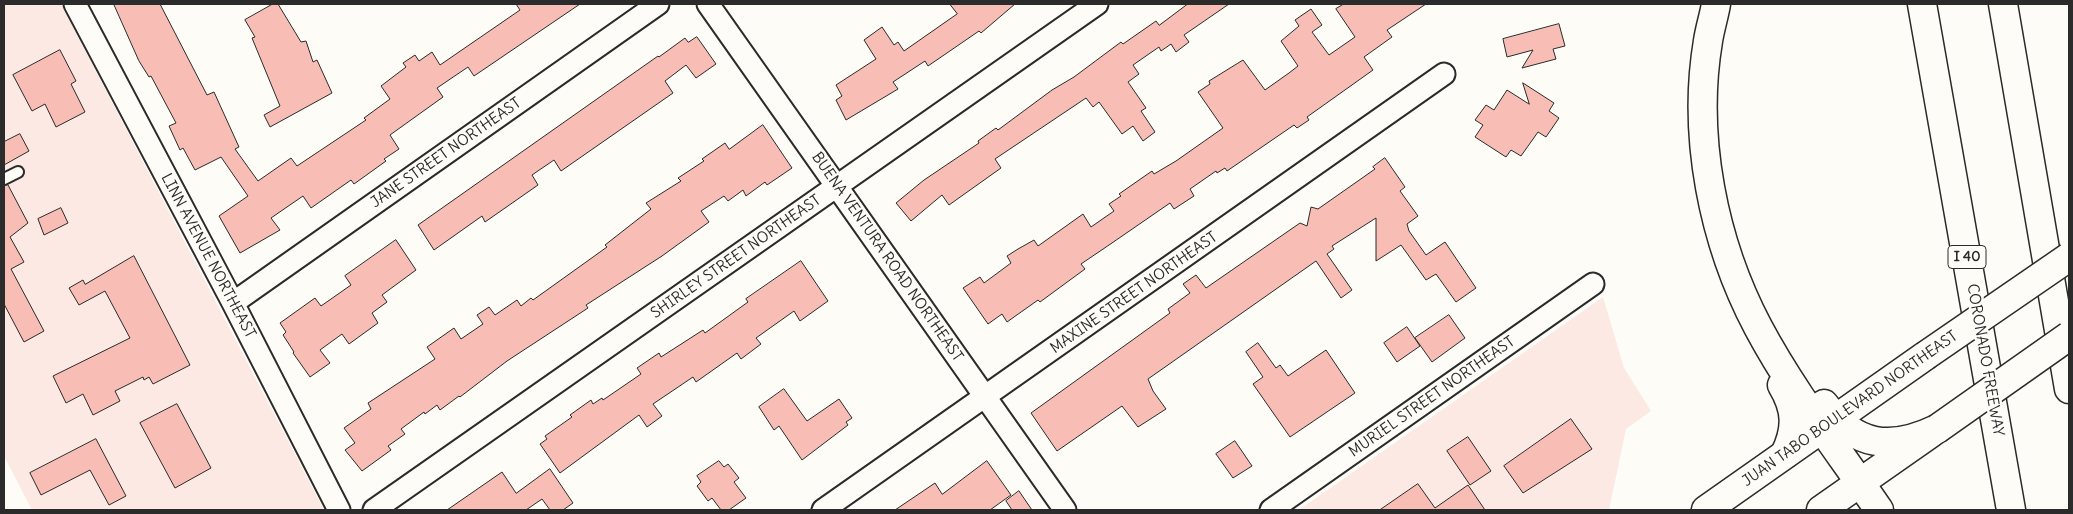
<!DOCTYPE html>
<style>
body{margin:0}
#map{position:relative;width:2073px;height:514px;overflow:hidden;background:#fdfcf7;font-family:Delius,sans-serif}
canvas{display:block}
.frame{position:absolute;inset:0;border:5px solid #2b2b2b;pointer-events:none}
</style>
<div id="map">
<canvas width="2073" height="514"></canvas>
<div class="frame"></div>
</div>
<script>
const ctx = document.querySelector('canvas').getContext('2d');
ctx.lineJoin = 'round';
function fillPath(path, color) { ctx.fillStyle = color; ctx.fill(path, 'evenodd'); }
function trace(path, color, width, dash) { ctx.strokeStyle = color; ctx.lineWidth = width; ctx.lineCap = dash ? 'butt' : 'round'; ctx.setLineDash(dash || []); ctx.stroke(path); }
function drawText(font, color, halo, rows, align = 'center') {
  ctx.font = font + ' Delius,sans-serif'; ctx.lineWidth = 5; ctx.setLineDash([]); ctx.textBaseline = 'middle'; ctx.strokeStyle = halo; ctx.fillStyle = color; for (const [text, x, y, turn = 0] of rows) {
    ctx.save(); ctx.translate(x, y); ctx.rotate((+turn || 0) * Math.PI / 180); ctx.textAlign = isNaN(turn) ? turn : align; if (halo) ctx.strokeText(text, 0, 0); ctx.fillText(text, 0, 0); ctx.restore();
  }
}
fillPath(new Path2D(`
 M4 4H61L324 510H32L4 456Z
 M1603 297 1624 368 1651 411 1626 429 1609 510H1299Z`), '#fce9e3');
const building = new Path2D(`
 M114 4H160L207 95 214 92 239 147 235 149 258 181 291 158 297 166 366 120 364 118 390 99 381 86 406 67 403 63 415 55 419 61 432 52 440 65 520 10 516 4H580L474 76 468 67 437 88 443 97 390 135 399 149 384 159 386 161 354 184 351 180 311 208 303 196 271 218 280 230 240 253 219 216 248 196 221 157 195 170 183 148 180 150 169 126 176 123 151 76 149 77 139 61Z
 M273 4H278L301 42 306 41 313 62 317 60 332 93 270 127 264 115 280 106 252 38 255 37 245 20Z
 M950 4H1015L981 33 979 31 928 66 925 61 893 82 898 89 846 120 836 100 842 96 836 85 876 59 864 40 882 27 894 45 898 42 904 51 957 14Z
 M1188 4H1229L1184 35 1189 42 1176 52 1171 44 1161 51 1159 47 1133 65 1139 74 1128 82 1146 108 1141 111 1155 132 1143 141 1133 126 1122 134 1099 102 1093 107 1086 98 995 159 1001 168 949 205 942 195 911 221 896 203 924 180 979 143 978 141 996 128 998 130 1052 90 1074 77 1121 42 1123 44 1156 21 1159 25Z
 M1344 4H1426L1387 30 1392 37 1364 57 1373 70 1307 117 1309 120 1297 128 1294 125 1227 171 1225 168 1217 173 1216 171 1190 189 1194 196 1174 209 1170 203 1112 243 1081 264 1085 269 1040 302 1038 300 1007 322 1002 314 988 324 963 288 980 277 984 283 1011 263 1007 256 1018 249 1034 240 1038 246 1083 214 1091 227 1114 211 1109 204 1121 196 1119 194 1152 171 1154 174 1176 161 1223 128 1198 92 1210 84 1209 81 1243 60 1265 90 1289 73 1298 66 1281 41 1299 26 1295 20 1311 9 1322 25 1312 32 1329 55 1355 37 1336 9Z
 M1559 24 1565 46 1553 49 1556 59 1522 68 1533 50 1507 57 1503 39Z
 M697 37 716 64 696 78 686 65 665 81 673 93 561 171 554 160 532 175 538 185 485 222 482 216 434 250 418 225 658 56 659 57 685 38 688 42Z
 M60 50 76 81 71 84 85 112 56 127 45 104 32 111 13 75Z
 M1523 83 1554 103 1549 111 1559 118 1546 137 1538 132 1521 156 1511 150 1506 157 1475 137 1483 125 1475 120 1486 105 1494 110 1507 90 1529 104Z
 M763 125 792 168 767 185 765 182 746 196 743 190 728 201 724 196 701 211 709 222 662 256 586 305 588 308 507 361 460 397 459 396 440 410 437 405 425 414 424 412 401 429 405 434 388 446 391 450 362 471 345 450 355 443 344 428 371 409 368 403 435 359 427 347 454 328 461 339 483 324 477 315 489 307 495 315 517 300 521 306 531 298 533 300 607 247 605 245 651 209 646 203 681 181 678 178 704 161 702 159 725 143 729 149Z
 M20 134 29 151 4 165V142Z
 M1385 158 1405 187 1400 191 1418 216 1407 224 1409 231 1426 255 1445 242 1476 288 1456 302 1436 274 1426 280 1401 245 1376 261V218L1332 246 1334 249 1327 254 1352 290 1341 298 1316 261 1148 379 1153 391 1166 409 1138 427 1122 406 1057 451 1031 413 1170 313 1168 309 1190 293 1183 284 1196 275 1206 288 1300 223 1307 226 1311 207 1318 209 1375 169 1373 167Z
 M8 185 28 223 10 237 24 262 11 269 44 331 24 342 4 304V186Z
 M61 208 68 223 44 235 38 219Z
 M396 240 416 270 382 295 387 302 372 313 378 323 349 344 342 334 320 350 330 363 310 377 293 353 294 352 283 335 286 332 280 323 315 298 321 306 351 285 345 276Z
 M134 256 190 365 153 384 149 377 144 380 143 377 115 391 120 401 93 415 83 394 66 403 53 376 130 338 105 291 79 305 69 288 83 280 85 284Z
 M801 261 828 301 800 321 794 311 756 338 761 344 741 359 737 353 696 382 693 377 653 404 662 416 647 427 639 415 560 473 540 444 547 439 545 436 572 417 570 415 591 400 593 404 602 398 603 400 641 374 637 368 659 353 661 357 703 330 705 333 748 302 746 299Z
 M1449 315 1465 338 1432 362 1415 338Z
 M1407 327 1420 346 1397 362 1384 343Z
 M1258 343 1276 368 1280 365 1288 376 1326 350 1355 393 1290 437 1253 384 1263 377 1246 352Z
 M784 389 807 421 839 399 852 418 846 422 848 425 802 460 779 426 774 430 759 407Z
 M177 404 211 468 175 488 140 423Z
 M1571 419 1592 449 1523 493 1504 466Z
 M1468 437 1491 471 1470 485 1447 451Z
 M96 439 126 496 109 505 90 470 41 495 30 473Z
 M1235 441 1252 466 1233 478 1216 454Z
 M719 461 724 467 728 464 739 478 734 482 746 498 729 510H721L712 498 708 501 697 486 701 482 697 476Z
 M987 461 1011 495 990 510H895L935 483 942 494Z
 M550 469 573 503 563 510H550L542 499 526 510H447L502 472 516 493Z
 M1418 484 1435 508 1468 485 1485 510H1380Z
 M1019 491 1032 510H1012L1006 501Z`);
fillPath(building, '#f8bdb4');
trace(building, '#2b2b2b', 1);
const service = new Path2D(`
 M4 179 18 172`);
const minor = new Path2D(`
 M75 4 233 303 339 510
 M708 4 1065 510
 M233 303 658 4
 M374 510 1097 4
 M823 510 1444 74
 M1271 510 1593 284`);
const secondary = new Path2D(`
 M1706 510 1925 356
 M1821 510 1931 433`);
const motorway = new Path2D(`
 M1716 4C1714 16 1710 28 1708 41 1692 136 1713 242 1758 327 1792 391 1838 450 1879 510
 M1922 4 2011 510
 M2003 4 2069 389
 M1782 385C1797 410 1797 429 1785 454
 M1824 404C1855 447 1891 451 1937 429`);
trace(service, '#2b2b2b', 14);
trace(minor, '#2b2b2b', 25);
trace(secondary, '#2b2b2b', 31);
trace(motorway, '#2b2b2b', 31);
trace(service, '#fdfcf7', 10);
trace(minor, '#fdfcf7', 21);
trace(secondary, '#fdfcf7', 28);
trace(motorway, '#fdfcf7', 28);
const secondaryBridge = new Path2D(`
 M1925 356 2069 257
 M1937 429 2069 336`);
trace(secondaryBridge, '#2b2b2b', 31, []);
trace(secondaryBridge, '#fdfcf7', 28);
for (const [x, y, w] of [
 [1967,257,38]
]) { const box = new Path2D(); box.roundRect(x - w / 2, y - 11.5, w, 23, 4); ctx.fillStyle = '#fdfcf7'; ctx.fill(box); trace(box, '#2b2b2b', 1); }
drawText('bold 14px', '#2b2b2b', null, [
 ["I 40",1967,257]
]);
drawText('15px', '#2b2b2b', '#fdfcf7', [
 ["JANE STREET NORTHEAST",446,153,-35],
 ["LINN AVENUE NORTHEAST",208,256,62],
 ["SHIRLEY STREET NORTHEAST",736,257,-35],
 ["BUENA VENTURA ROAD NORTHEAST",887,257,55],
 ["MAXINE STREET NORTHEAST",1134,293,-35],
 ["CORONADO FREEWAY",1985,360,80],
 ["MURIEL STREET NORTHEAST",1432,397,-35],
 ["JUAN TABO BOULEVARD NORTHEAST",1850,409,-35]
]);
</script>
